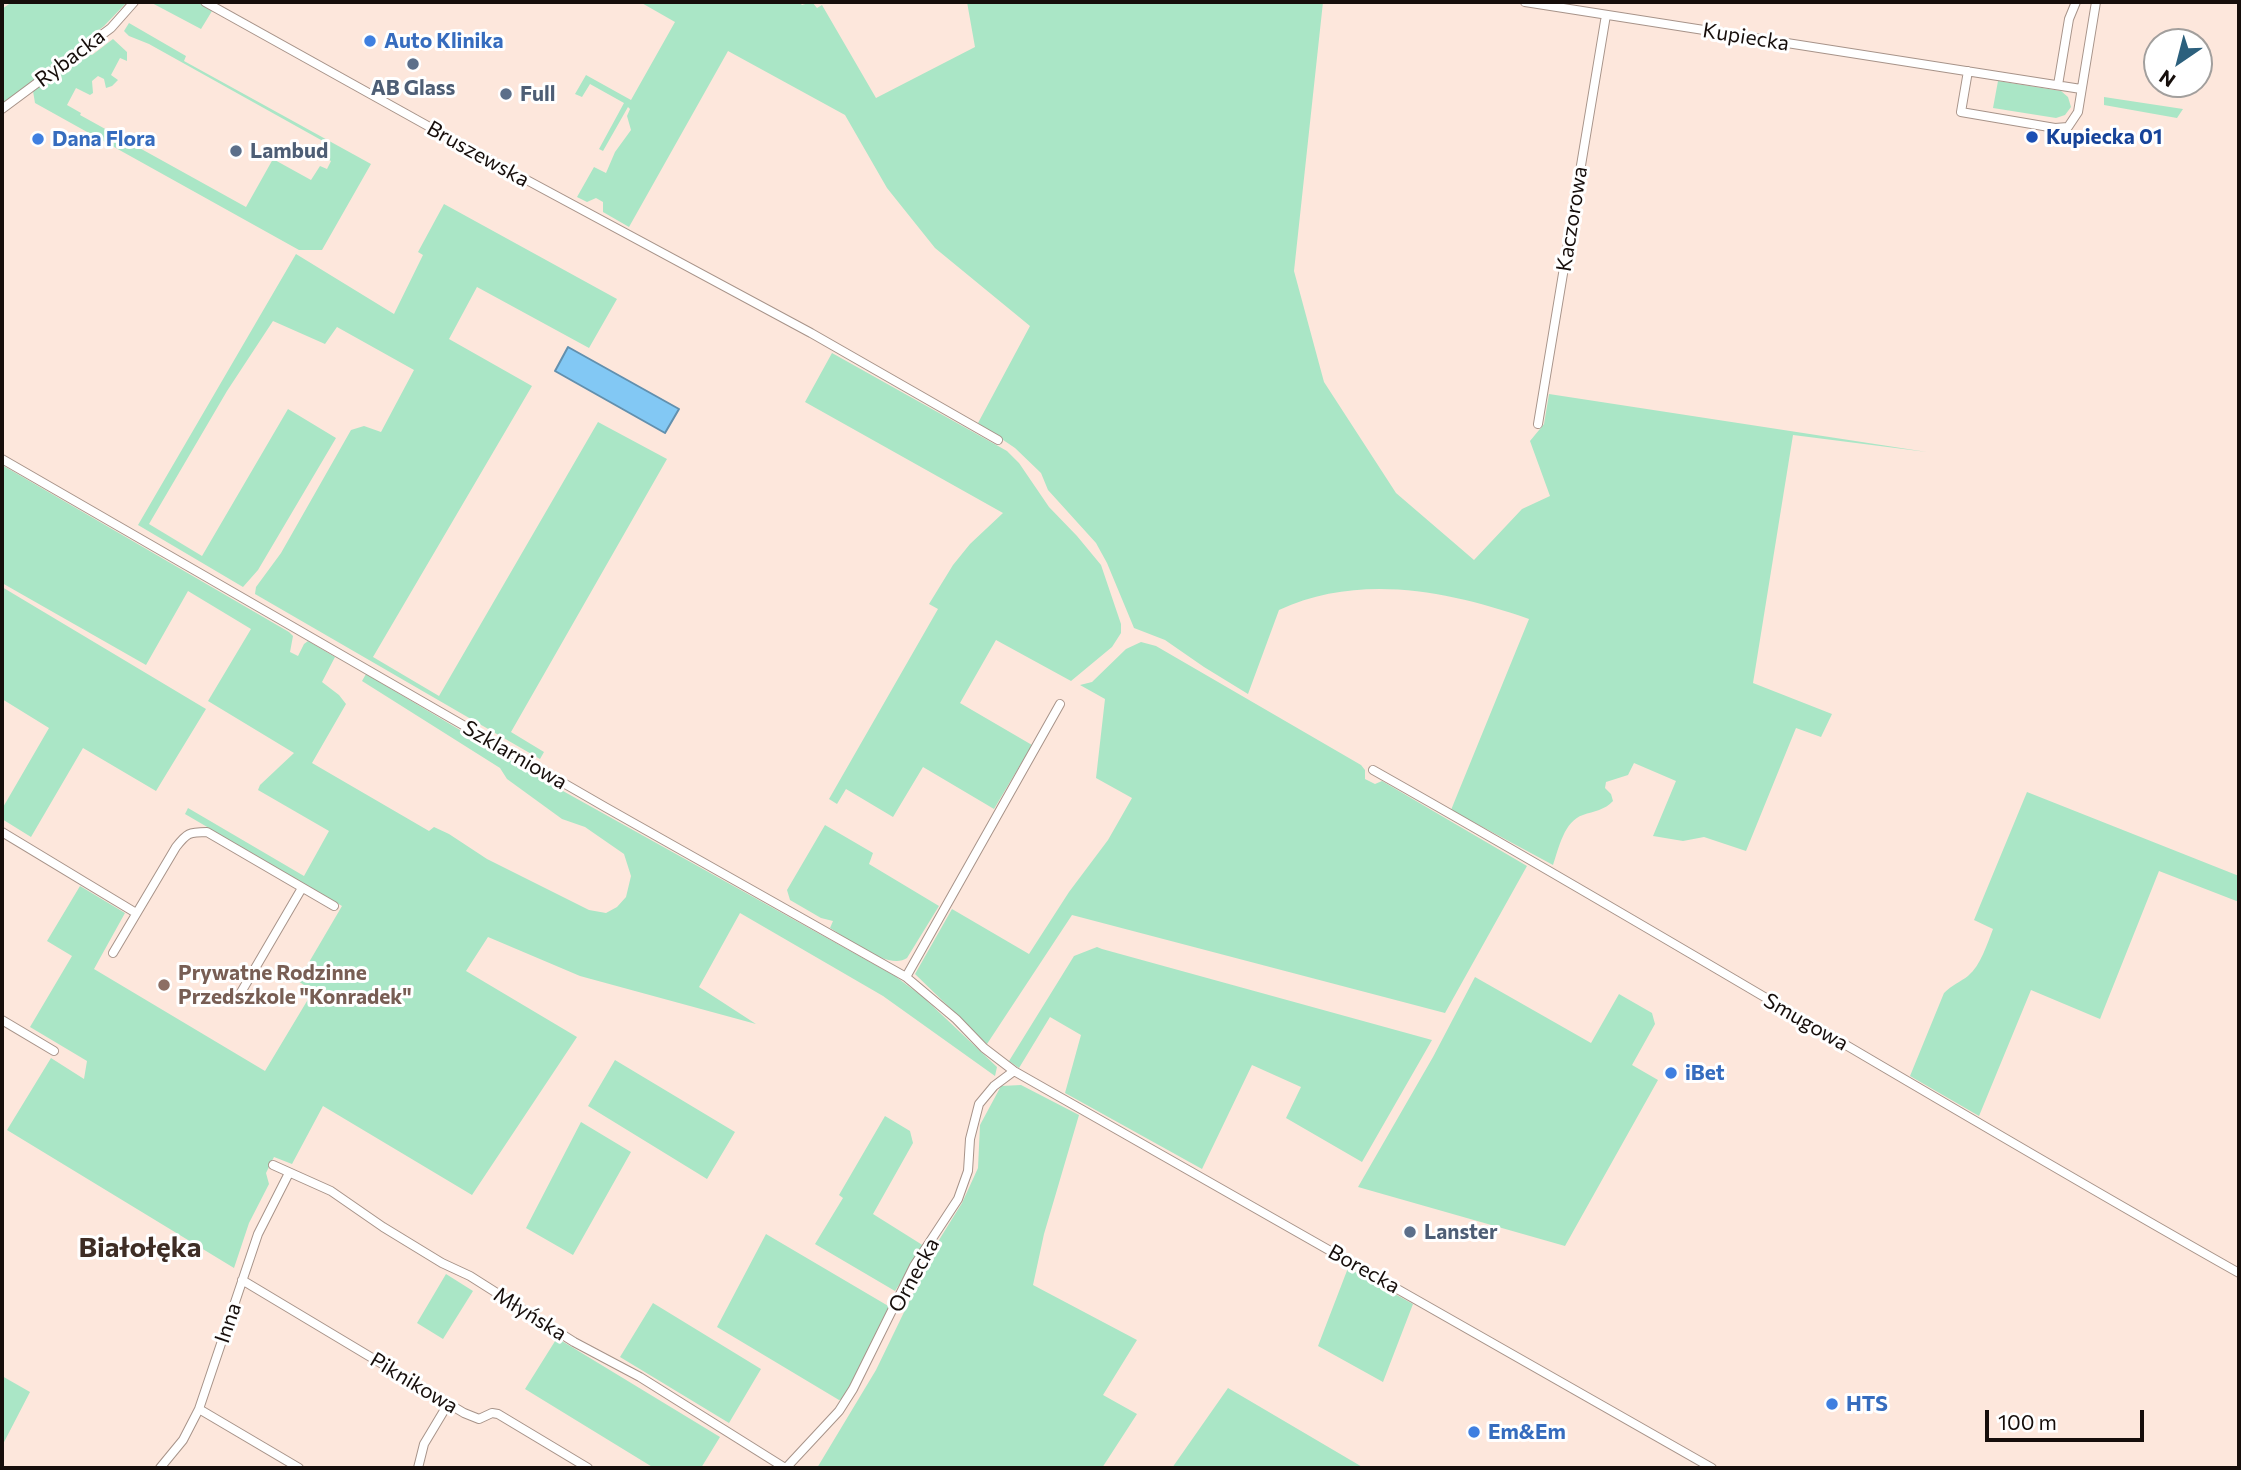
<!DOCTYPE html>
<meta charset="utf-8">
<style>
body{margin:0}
#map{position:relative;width:2241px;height:1470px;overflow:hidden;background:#fde7dc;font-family:Commissioner,sans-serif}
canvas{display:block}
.frame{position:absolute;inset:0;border:4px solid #160e0b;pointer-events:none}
.north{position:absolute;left:2143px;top:28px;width:70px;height:70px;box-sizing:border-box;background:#fff;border:2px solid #a29f9d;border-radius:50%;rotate:215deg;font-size:19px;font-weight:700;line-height:28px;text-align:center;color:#160e0b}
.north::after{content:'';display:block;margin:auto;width:24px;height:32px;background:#2c607d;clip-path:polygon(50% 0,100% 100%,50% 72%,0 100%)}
.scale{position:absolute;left:1985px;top:1410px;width:159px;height:32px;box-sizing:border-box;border:4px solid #160e0b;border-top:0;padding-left:9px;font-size:21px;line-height:24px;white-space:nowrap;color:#160e0b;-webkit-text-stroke:5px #fff;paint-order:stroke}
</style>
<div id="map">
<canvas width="2241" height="1470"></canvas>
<div class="frame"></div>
<div class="north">N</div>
<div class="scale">100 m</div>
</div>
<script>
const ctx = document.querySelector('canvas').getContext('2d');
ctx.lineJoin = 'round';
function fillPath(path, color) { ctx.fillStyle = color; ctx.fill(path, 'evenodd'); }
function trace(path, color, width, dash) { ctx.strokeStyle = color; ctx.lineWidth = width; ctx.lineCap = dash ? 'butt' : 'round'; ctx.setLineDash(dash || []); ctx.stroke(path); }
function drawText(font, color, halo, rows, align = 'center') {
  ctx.font = font + ' Commissioner,sans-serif'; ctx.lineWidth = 6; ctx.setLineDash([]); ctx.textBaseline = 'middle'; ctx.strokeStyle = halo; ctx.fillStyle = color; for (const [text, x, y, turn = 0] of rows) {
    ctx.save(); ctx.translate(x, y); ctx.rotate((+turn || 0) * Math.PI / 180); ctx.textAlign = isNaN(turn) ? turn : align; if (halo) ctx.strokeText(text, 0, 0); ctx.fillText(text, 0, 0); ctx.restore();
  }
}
fillPath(new Path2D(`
 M12 2H127L104 26 2 105V9Z
 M150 2H199L214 10 212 11 201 29Z
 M640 2H799L802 5 812 2 817 8 822 5 876 98 975 47 967 2H1323L1294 271 1324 382 1396 493 1474 560 1522 509 1550 496 1530 441 1544 424 1549 394 1927 452 1793 435 1753 683 1832 714 1821 737 1796 728 1746 851 1704 837 1683 841 1653 836 1676 781 1634 763 1628 775 1606 782 1605 788 1611 794 1613 801C1605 810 1594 811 1583 815 1564 821 1559 848 1553 865L1451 810 1529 619C1448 591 1360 573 1279 610L1248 694 1204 667 1165 640 1134 628 1107 563 1096 543 1048 490 1041 473 1015 448 978 423 1030 326 935 248 887 188 845 115 728 51 629 227 603 212V202L596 198 587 202 577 197 594 167 606 173 615 152 631 130 627 116 630 109 628 107 603 151 599 149 624 103 590 84 582 97 575 94 586 75 631 100 675 22Z
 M129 23 186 56 184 61 371 164 322 250H299L35 103 33 91 73 60 90 54 92 55 113 39 127 52V61L120 58 111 75 118 80 112 86 106 88 104 79 98 76 92 81 93 93 90 95 76 88 67 105 81 113 80 115 246 207 273 159 311 180 320 166 327 169 331 161 324 157 330 145 149 44 129 36 124 31Z
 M1998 81 2061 91 2068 97 2071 107 2065 115 2056 118 1993 108Z
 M2104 97 2183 109 2177 118 2104 105Z
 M444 204 617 299 589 348 477 287 449 339 532 386 373 657 439 696 598 422 667 459 511 732 544 752 540 759 255 594 256 587 281 553 351 430 364 426 381 432 414 370 337 327 325 344 273 321 227 391 149 524 202 556 288 409 336 438 258 570 243 587 138 525 296 254 394 314 423 255 418 252Z
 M832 353 1007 451 1019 463 1049 507 1077 536 1101 565 1121 624V633L1112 647 1071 681 996 640 960 703 1032 745 994 809 923 767 893 817 846 789 837 804 829 799 938 609 929 604 953 565 970 544 1003 513 805 402Z
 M2 465 289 632 293 636 290 652 298 656 304 644 308 641 335 657 322 682 339 695 346 704 312 763 429 831 434 827 449 834 487 859 589 910 606 913 617 907 626 897 631 876 624 854 585 827 562 819 507 779 500 768 362 681 366 674 554 786 895 976 923 997 997 1067 995 1076 883 996 740 913 699 987 756 1024 580 976 488 937 466 971 577 1037 472 1195 323 1106 292 1164 274 1157 266 1173 269 1184 249 1223 234 1268 7 1130 51 1058 84 1079 87 1061 30 1027 72 956 47 941 80 886 125 913 94 969 265 1071 313 991 298 981 342 906 185 814 188 808 304 876 329 831 258 790 260 785 294 753 208 701 251 629 188 591 146 665 2 583Z
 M2 587 206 709 156 791 83 748 31 837 2 819V809L49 728 2 699Z
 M1141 642 1156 646 1361 765 1365 770V779L1375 784 1382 781 1527 866 1445 1013 1072 915 987 1044 915 974 952 909 1029 954 1069 892 1108 840 1132 798 1096 778 1105 699 1080 685 1092 682 1126 649Z
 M2027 792 2239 876V902L2159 871 2100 1019 2031 990 1979 1116 1910 1076 1944 993C1952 985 1960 982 1968 976 1981 965 1987 944 1993 929L1974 920Z
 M825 825 873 853 869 864 939 906 907 958C889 971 847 938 830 928L833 921 821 918 790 900 787 890Z
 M1097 947 1102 949 1432 1040 1362 1162 1286 1118 1301 1087 1252 1065 1202 1169 1065 1093 1081 1035 1050 1017 1019 1068 1009 1061 1074 956Z
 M1475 977 1591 1043 1619 994 1652 1013 1655 1024 1632 1065 1658 1080 1565 1246 1358 1187 1433 1057Z
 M615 1060 735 1132 707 1179 588 1106Z
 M1021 1085 1079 1115 1044 1234 1033 1285 1137 1340 1103 1395 1137 1414 1102 1468H817L876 1370 939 1240 962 1203 978 1168 980 1125 1001 1086Z
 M885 1116 910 1131 913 1143 873 1214 924 1246 895 1291 815 1244 843 1198 839 1195Z
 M581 1122 631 1152 573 1255 526 1228Z
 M766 1234 890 1307 844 1399 839 1400 717 1327Z
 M1348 1268 1413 1304 1383 1382 1318 1346Z
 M446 1274 473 1291 443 1339 417 1323Z
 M653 1303 761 1369 729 1423 620 1357Z
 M557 1338 720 1437 701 1468H654L525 1389Z
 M2 1376 30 1392 2 1446Z
 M1228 1388 1364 1468H1172Z`), '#aae6c6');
const water = new Path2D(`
 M568 347 679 409 665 433 555 371Z`);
fillPath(water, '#82c8f4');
trace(water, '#6290ae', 2);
const minor = new Path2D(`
 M205 2 471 150 811 333 998 440
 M1525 2 2081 89
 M1968 71 1961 112 2055 128 2068 127 2078 112 2096 2
 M2058 85 2069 19 2076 2
 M2 109 111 28 134 2
 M1538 424 1606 15
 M2 459 605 807 906 977 956 1019 984 1048 1014 1071 1712 1468
 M1373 770C1664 934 1948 1109 2239 1273
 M2 832 136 913
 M113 953 176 847C187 833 189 832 207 832L334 906
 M906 977 1060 704
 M240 994 302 888
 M2 1020 54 1051
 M273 1165 331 1191 383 1227 442 1263 470 1276 574 1342 640 1377 785 1468
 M242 1280 464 1413 479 1419 492 1413 498 1414 588 1468
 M199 1409 299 1468
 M160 1468 183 1440 199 1409 258 1234 289 1173
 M418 1468 424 1444 448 1404
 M786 1468 839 1411 853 1389 914 1266 958 1199 968 1171 970 1139 979 1104 994 1086 1014 1071`);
trace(minor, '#a79389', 10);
trace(minor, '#fff', 8);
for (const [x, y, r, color] of [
 [370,41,7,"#3f7fe0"],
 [413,64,7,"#5c6f8a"],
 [506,94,7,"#5c6f8a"],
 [2032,137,7,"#1a4fb4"],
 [38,139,7,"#3f7fe0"],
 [236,151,7,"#5c6f8a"],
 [164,985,7,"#8d6e63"],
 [1671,1073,7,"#3f7fe0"],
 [1410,1232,7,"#5c6f8a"],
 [1832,1404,7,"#3f7fe0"],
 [1474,1432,7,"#3f7fe0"]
]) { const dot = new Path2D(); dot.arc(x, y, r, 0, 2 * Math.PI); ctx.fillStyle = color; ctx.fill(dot); trace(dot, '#fff', 2.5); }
drawText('21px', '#160e0b', '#fff', [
 ["Kupiecka",1746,37,9],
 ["Rybacka",70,58,-37],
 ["Bruszewska",478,154,29],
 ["Kaczorowa",1572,219,-81],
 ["Szklarniowa",515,755,30],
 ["Smugowa",1806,1022,30],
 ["Borecka",1364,1269,29],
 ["Ornecka",914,1275,-61],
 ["Młyńska",530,1314,32],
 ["Inna",228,1323,-71],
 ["Piknikowa",414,1383,31]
]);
drawText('bold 21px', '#366cbe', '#fff', [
 ["Auto Klinika",384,41],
 ["Dana Flora",52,139],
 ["iBet",1685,1073],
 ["HTS",1846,1404],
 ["Em&Em",1488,1432]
], 'left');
drawText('bold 21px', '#4e5e75', '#fff', [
 ["AB Glass",413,88,"center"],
 ["Full",520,94],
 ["Lambud",250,151],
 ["Lanster",1424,1232]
], 'left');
drawText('bold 21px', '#164399', '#fff', [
 ["Kupiecka 01",2046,137]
], 'left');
drawText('bold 21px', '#785e54', '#fff', [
 ["Prywatne Rodzinne",178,973],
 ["Przedszkole \"Konradek\"",178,997]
], 'left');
drawText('bold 28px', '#3e2d25', '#fff', [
 ["Białołęka",140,1248]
]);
</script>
